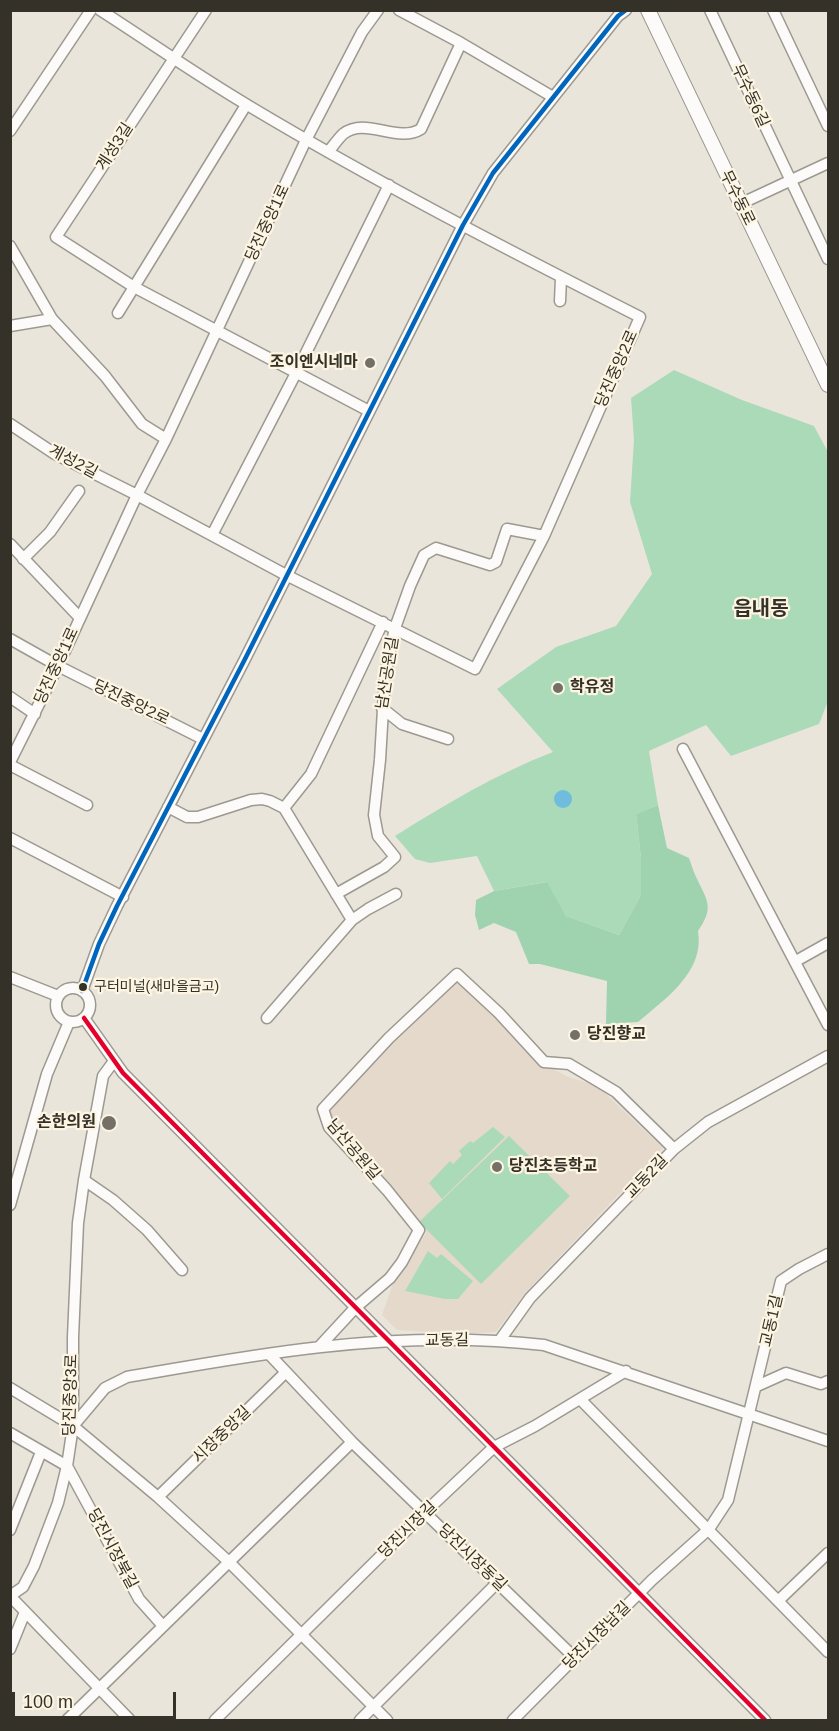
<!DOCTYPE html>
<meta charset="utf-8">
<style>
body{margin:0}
#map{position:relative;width:839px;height:1731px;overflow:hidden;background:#eae5db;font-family:Helvetica,sans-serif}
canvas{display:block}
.frame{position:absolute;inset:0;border:12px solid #343129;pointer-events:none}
.scale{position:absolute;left:12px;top:1692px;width:164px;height:27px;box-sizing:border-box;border:3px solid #343129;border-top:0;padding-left:8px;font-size:18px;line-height:21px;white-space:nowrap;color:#343129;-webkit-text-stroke:4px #fdf5e2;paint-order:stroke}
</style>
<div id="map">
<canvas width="839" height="1731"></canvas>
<div class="frame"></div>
<div class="scale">100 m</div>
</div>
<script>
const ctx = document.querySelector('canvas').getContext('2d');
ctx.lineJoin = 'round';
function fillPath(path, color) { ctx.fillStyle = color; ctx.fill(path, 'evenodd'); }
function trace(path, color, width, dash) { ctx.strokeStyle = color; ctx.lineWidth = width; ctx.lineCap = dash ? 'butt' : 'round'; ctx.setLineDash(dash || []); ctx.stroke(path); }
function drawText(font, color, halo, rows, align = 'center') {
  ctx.font = font + ' Helvetica,"Noto Sans KR",sans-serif'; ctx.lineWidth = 4.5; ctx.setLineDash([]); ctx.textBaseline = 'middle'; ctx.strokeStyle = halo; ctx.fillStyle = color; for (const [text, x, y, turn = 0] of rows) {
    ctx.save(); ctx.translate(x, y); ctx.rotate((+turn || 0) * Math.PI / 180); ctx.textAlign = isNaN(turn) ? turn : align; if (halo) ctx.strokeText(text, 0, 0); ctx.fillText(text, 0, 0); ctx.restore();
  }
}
fillPath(new Path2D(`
 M458 979 485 1005 542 1063 568 1077 592 1084 603 1091 663 1148 525 1293 496 1332 466 1334 397 1330 382 1315 393 1283 426 1233 331 1125 328 1111 388 1045Z`), '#e5d9cb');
fillPath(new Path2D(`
 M674 370 742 400 814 426 828 452V701L819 724 731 756 706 725 649 751 658 805 636 814 641 858V895L619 935 566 916 546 882 494 891 477 856 430 863 415 859 395 836C446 804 496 774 553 752L497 689 556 647 616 626 652 574 630 502 634 440 631 398Z
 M493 1127 505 1137 442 1199 429 1183 450 1161 453 1164 462 1155 459 1151 470 1141 473 1143Z
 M509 1136 570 1196 481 1284 419 1222Z
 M428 1251 437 1258 441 1254 473 1281 458 1299H445L405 1291Z`), '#abdab9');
fillPath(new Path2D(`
 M658 805 667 848 689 858C692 866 694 874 698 881 709 903 713 909 698 931 705 972 665 999 638 1022L606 1024 607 981 540 964H529L516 932 494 923 479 930 475 915 476 900 494 891 547 882 566 916 619 935 641 895V858L636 814Z`), '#9fd3b0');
fillPath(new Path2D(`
 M554 799a9 9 0 1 1 18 0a9 9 0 1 1-18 0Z`), '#6fbcdd');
const minor = new Path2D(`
 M206 10 56 237 134 287 369 411
 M399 10 461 43 553 97
 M710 10 828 259
 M773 10 828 126
 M10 131 91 10
 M328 152C333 146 338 139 343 134 366 116 397 144 421 129L461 43
 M740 204 828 163
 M10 246 52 319
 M560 301 561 278
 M118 313 246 105
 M10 326 52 319 105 376 142 424 166 439
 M10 424 55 454 137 495 286 575 475 669 544 536 640 317C508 250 376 182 249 106 198 76 150 42 100 10
 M212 535 296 373 389 185
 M10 544 80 618
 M23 559 50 532 79 491
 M10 639 58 666 203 739
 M10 697 35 714
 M382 708 402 724 448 739
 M683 749 828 1025
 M10 762 58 666 137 495 166 439 306 140 362 32 378 10
 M10 765 87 805
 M168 807 187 817H198L251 800 262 799 270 801 284 808 352 920 267 1018
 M284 808 311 774 383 622
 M10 838 123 897
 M336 894 384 867 395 857 378 836 374 815 380 760 385 675 395 628 410 586 424 555 436 548 490 565 496 562 507 529 544 536
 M352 920 368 909 396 894
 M796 961 828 943
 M10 977 58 996
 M56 1005a17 17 0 1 1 34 0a17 17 0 1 1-34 0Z
 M82 991 99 944 117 906 244 661 463 225 493 173 618 16 626 10
 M84 1018 123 1073 765 1720
 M84 1180 113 1200 147 1230 182 1270
 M10 1205 47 1074 69 1022
 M500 1340 530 1298 674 1149 708 1122 828 1056
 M319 1347 355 1308 390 1278 402 1262 419 1230 387 1190 329 1127 323 1109 389 1038 457 974 499 1013 544 1062 569 1064 616 1092 674 1149
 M269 1354 352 1442 575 1658
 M757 1386 786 1373 821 1384 828 1381
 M10 1388 73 1426 158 1497 229 1562 67 1720
 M580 1399 828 1652
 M73 1426 105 1388 127 1377C191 1366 256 1354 321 1347 393 1339 472 1337 544 1345L828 1441
 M10 1433 67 1466
 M352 1442 229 1562 387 1720
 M67 1466 139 1599 163 1626
 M158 1497 286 1372
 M10 1530 41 1452
 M10 1596 23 1587 34 1566 58 1503 67 1466 73 1426V1337L78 1223 84 1180 103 1076 114 1061
 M10 1596 130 1720
 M778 1601 828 1553
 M10 1649 25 1612
 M215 1720 424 1513 494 1447 535 1426 626 1371
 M360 1720 497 1583
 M513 1720 652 1580 709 1529 728 1500 781 1281 799 1269 828 1254`);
const tertiary = new Path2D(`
 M648 10 828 385`);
trace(minor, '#9c9991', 13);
trace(tertiary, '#9c9991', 16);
trace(minor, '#fcfbfa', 10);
trace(tertiary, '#fcfbfa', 14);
trace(new Path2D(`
 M82 991 99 944 117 906 244 661 463 225 493 173 618 16 626 10`), '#0065bd', 4.5);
trace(new Path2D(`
 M84 1018 123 1073 765 1720`), '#e4002b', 4.5);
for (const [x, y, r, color] of [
 [370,363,6,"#747067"],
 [558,688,6,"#747067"],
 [83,987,5,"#343129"],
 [575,1035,6,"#747067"],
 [109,1123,8,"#747067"],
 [497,1167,6,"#747067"]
]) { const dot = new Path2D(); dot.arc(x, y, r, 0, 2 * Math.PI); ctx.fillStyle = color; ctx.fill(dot); trace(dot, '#fdf5e2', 2); }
drawText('14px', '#343129', '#fdf5e2', [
 ["구터미널(새마을금고)",94,987]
], 'left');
drawText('16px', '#343129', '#fdf5e2', [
 ["무수동6길",750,96,65],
 ["계성3길",115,147,-57],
 ["무수동로",737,198,64],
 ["당진중앙1로",268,223,-65],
 ["당진중앙2로",617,369,-66],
 ["계성2길",73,462,28],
 ["당진중앙1로",57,666,-65],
 ["남산공원길",388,673,-81],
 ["당진중앙2로",131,703,26],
 ["남산공원길",353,1150,50],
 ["교동2길",647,1177,-46],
 ["교동1길",772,1321,-77],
 ["교동길",447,1341,-1],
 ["당진중앙3로",71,1395,-88],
 ["시장중앙길",222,1435,-44],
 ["당진시장길",408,1530,-44],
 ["당진시장북길",112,1549,62],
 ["당진시장동길",472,1558,44],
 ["당진시장남길",597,1636,-45]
]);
drawText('bold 16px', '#343129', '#fdf5e2', [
 ["조이엔시네마",358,363,"right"],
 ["학유정",570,688],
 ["당진향교",587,1035],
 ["손한의원",96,1123,"right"],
 ["당진초등학교",509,1167]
], 'left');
drawText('bold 20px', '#343129', '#fdf5e2', [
 ["읍내동",761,609]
]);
</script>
